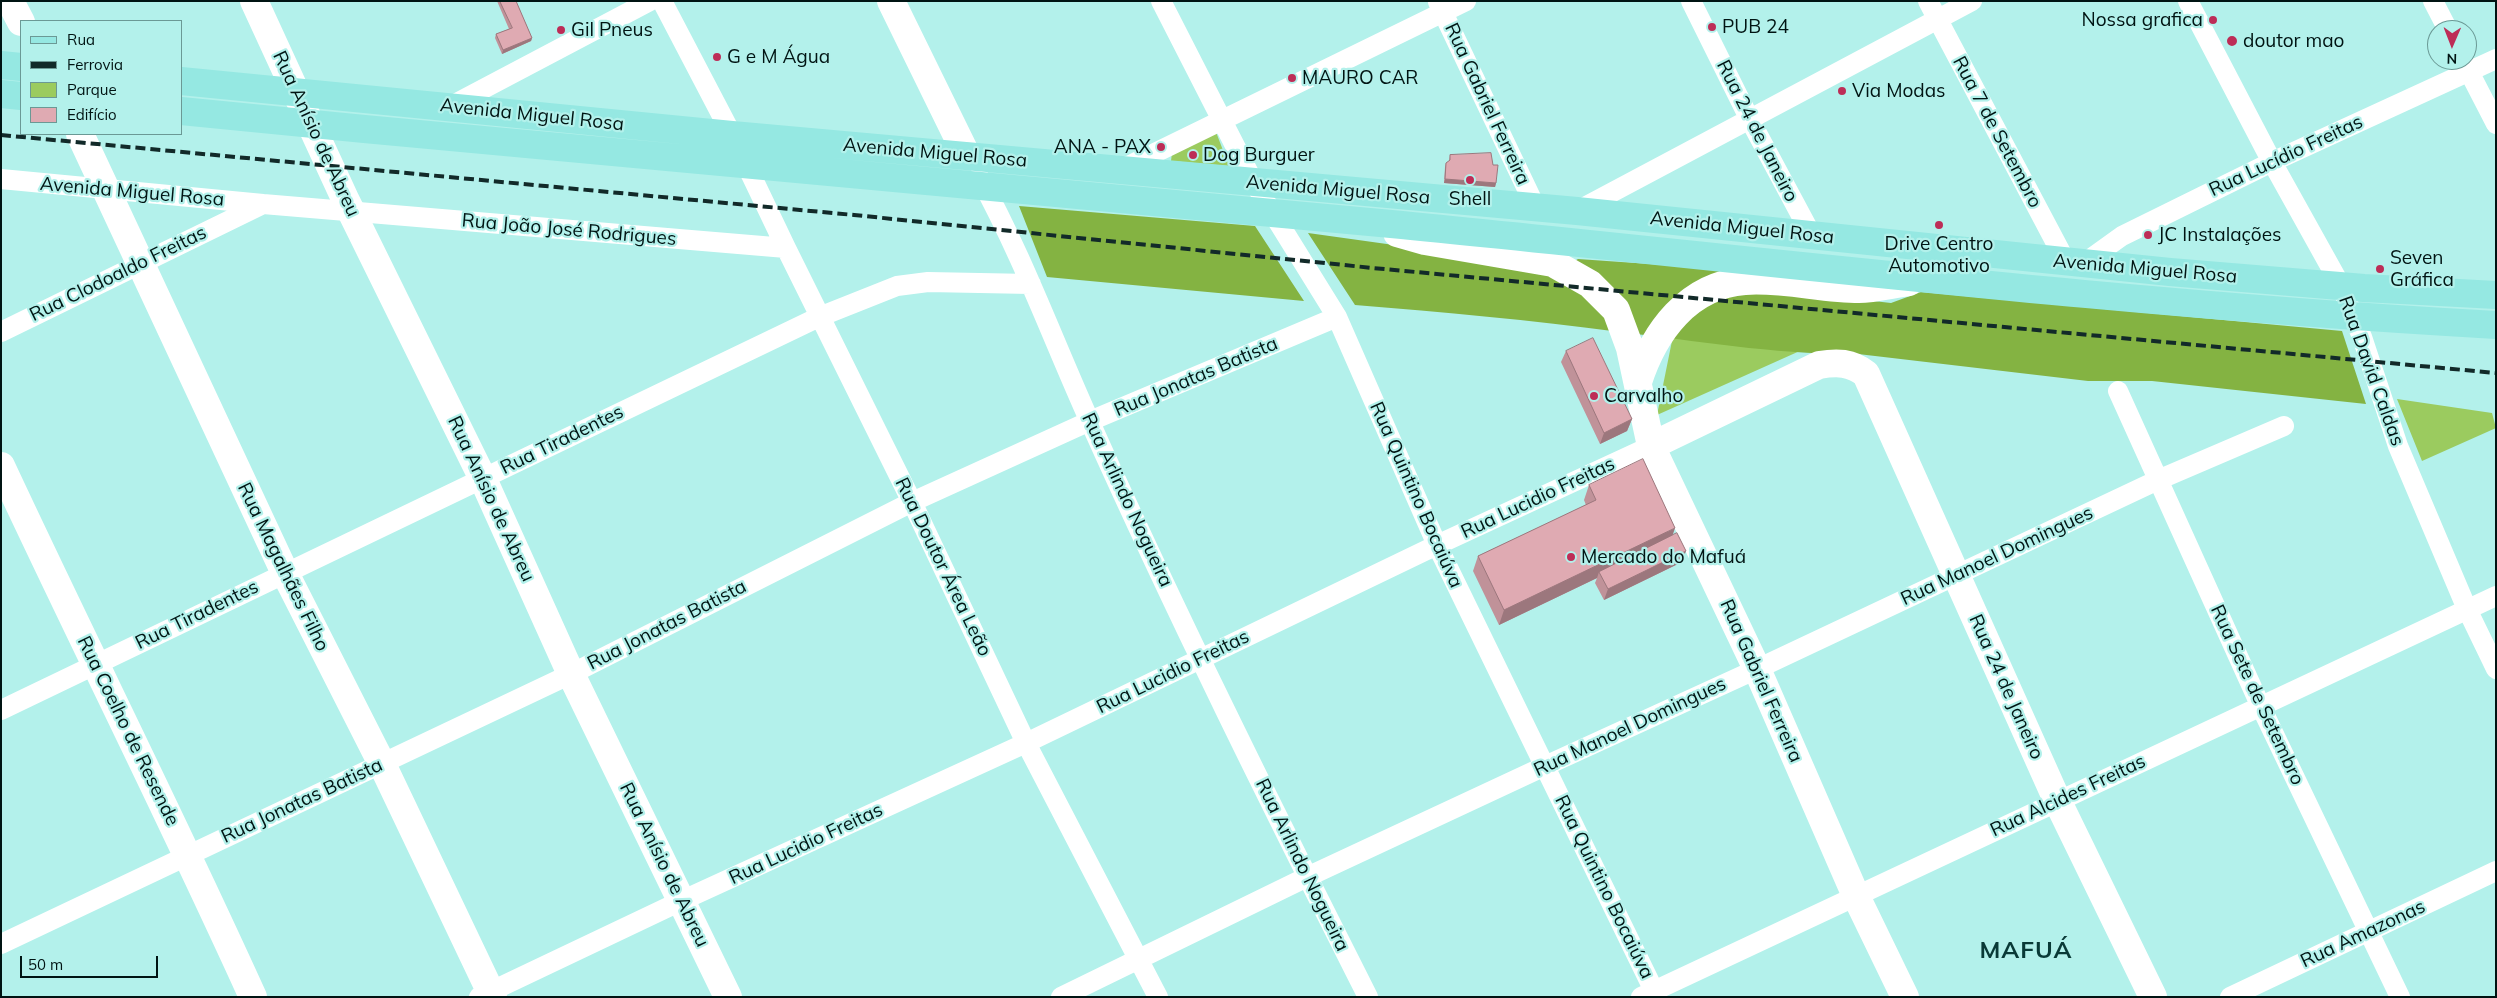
<!DOCTYPE html>
<meta charset="utf-8">
<style>
body{margin:0}
#map{position:relative;width:2497px;height:998px;overflow:hidden;background:#b3f1eb;font-family:Mulish,sans-serif}
canvas{display:block}
.frame{position:absolute;inset:0;border:2px solid #001413;pointer-events:none}
.legend{position:absolute;left:20px;top:20px;width:162px;height:115px;box-sizing:border-box;background:#b3f1eb;border:1px solid #6b9995;margin:0;padding:6px 9px;list-style:none;font-size:15px;color:#001413}
.legend li{display:flex;align-items:center;gap:10px;height:25px}
.legend b{width:25px;border:1px solid #6b9995}
.north{position:absolute;left:2427px;top:20px;width:50px;height:50px;box-sizing:border-box;background:#b3f1eb;border:1px solid #6b9995;border-radius:50%;rotate:181deg;font-size:14px;font-weight:700;line-height:20px;text-align:center;color:#001413}
.north::after{content:'';display:block;margin:auto;width:18px;height:22px;background:#bd2d57;clip-path:polygon(50% 0,100% 100%,50% 72%,0 100%)}
.scale{position:absolute;left:20px;top:956px;width:138px;height:22px;box-sizing:border-box;border:2px solid #001413;border-top:0;padding-left:6px;font-size:15px;line-height:18px;white-space:nowrap;color:#001413;-webkit-text-stroke:4px #b3f1eb;paint-order:stroke}
</style>
<div id="map">
<canvas width="2497" height="998"></canvas>
<div class="frame"></div>
<ul class="legend">
<li><b style="height:6px;background:#95e8e2"></b>Rua</li>
<li><b style="height:6px;background:#122a29"></b>Ferrovia</li>
<li><b style="height:14px;background:#9bcb5f"></b>Parque</li>
<li><b style="height:14px;background:#dfaab2"></b>Edifício</li>
</ul>
<div class="north">N</div>
<div class="scale">50 m</div>
</div>
<script>
const ctx = document.querySelector('canvas').getContext('2d');
ctx.lineJoin = 'round';
function fillPath(path, color) { ctx.fillStyle = color; ctx.fill(path, 'evenodd'); }
function trace(path, color, width, dash) { ctx.strokeStyle = color; ctx.lineWidth = width; ctx.lineCap = dash ? 'butt' : 'round'; ctx.setLineDash(dash || []); ctx.stroke(path); }
function drawText(font, color, halo, rows, align = 'center') {
  ctx.font = font + ' Mulish,sans-serif'; ctx.lineWidth = 4.5; ctx.setLineDash([]); ctx.textBaseline = 'middle'; ctx.strokeStyle = halo; ctx.fillStyle = color; for (const [text, x, y, turn = 0] of rows) {
    ctx.save(); ctx.translate(x, y); ctx.rotate((+turn || 0) * Math.PI / 180); ctx.textAlign = isNaN(turn) ? turn : align; if (halo) ctx.strokeText(text, 0, 0); ctx.fillText(text, 0, 0); ctx.restore();
  }
}
fillPath(new Path2D(`
 M1216 132 1229 166 1171 161 1172 153Z
 M1674 331 1802 350 1657 415Z
 M2397 399 2492 413 2496 428 2422 461Z`), '#9bcb5f');
fillPath(new Path2D(`
 M1019 206 1255 226 1304 301 1047 277Z
 M1308 233 1530 264 1556 272 1578 259 1736 270 1748 287 1891 303 1921 292 2342 331 2366 404 2152 381H2088L1858 354C1779 355 1698 341 1620 332 1531 320 1443 312 1355 305Z`), '#84b342');
trace(new Path2D(`
 M662 1 732 135 786 248 912 502 1026 743 1158 997
 M1161 1 1254 183 1337 317 1437 545 1657 997
 M1691 1 1750 120 1811 234
 M1928 1 2066 262
 M2188 1 2272 162 2341 286 2362 337 2398 446 2467 609 2496 669
 M2433 1 2448 30
 M1438 2 1536 208
 M2463 60 2496 124
 M449 107 650 1
 M1120 170 1466 1
 M979 177C1022 255 1053 340 1090 422 1177 616 1272 807 1368 997
 M1 179 263 204
 M1577 211 1972 1
 M2083 264 2122 236 2272 162 2496 59
 M1 332 263 204 786 248
 M2118 391 2261 707 2400 997
 M1 710 819 317 897 286 928 282 1031 284
 M1 944 571 674 912 502 1090 421 1337 317
 M479 997 681 901 1026 743 1437 545 1651 446
 M1061 997 1307 877 1545 766 1757 669 2158 480 2284 426
 M1641 997 2496 596
 M2230 997 2496 871`), '#fff', 20);
trace(new Path2D(`
 M10 1 21 22
 M254 1 346 201 483 479 571 674 728 997
 M891 1 967 156
 M80 134 285 573 382 764 493 997
 M1397 233 1425 241 1553 263 1590 284 1616 310 1630 348 1651 446 1757 669 1856 896 1905 997
 M1638 382C1654 332 1688 285 1745 281 1782 278 1822 289 1859 289 1875 289 1893 284 1909 282
 M1651 446 1819 365C1837 362 1851 362 1866 374L2057 800 2153 997
 M1 466C84 644 172 818 253 997`), '#fff', 28);
trace(new Path2D(`
 M1 65 21 67
 M181 81 732 135 1577 211 2170 272 2364 288 2496 295
 M1 94 21 96
 M181 111C588 152 996 185 1402 225 1767 261 2130 305 2496 325`), '#95e8e2', 28);
trace(new Path2D(`
 M1 135 854 215 1373 268 2496 373`), '#122a29', 4, [10, 5]);
fillPath(new Path2D(`
 M497 1H516L532 38 531 41 502 54 495 38 496 34 509 29Z
 M1450 155 1496 183 1495 187 1444 183 1445 167 1446 163 1449 161Z
 M1566 351 1632 419 1627 431 1600 444 1561 362Z
 M1589 485 1673 535 1682 562 1604 600 1595 583 1597 578 1499 625 1473 571 1478 556 1586 505 1584 500Z`), '#c09299');
fillPath(new Path2D(`
 M532 38 531 41 502 54 503 50Z
 M1445 179 1496 183 1495 187 1444 183Z
 M1632 419 1627 431 1600 444 1604 433Z
 M1675 528 1670 543 1599 572 1597 578 1499 625 1504 610Z
 M1686 551 1682 562 1604 600 1608 589Z`), '#9c777d');
const building = new Path2D(`
 M500 1H516L532 38 503 50 496 34 512 28Z
 M1491 153 1493 165H1498L1496 183 1445 179 1446 163 1450 160V155Z
 M1593 338 1632 419 1604 433 1566 351Z
 M1643 459 1675 528 1504 610 1478 556 1596 500 1589 485Z
 M1677 533 1686 551 1608 589 1599 572Z`);
fillPath(building, '#dfaab2');
trace(building, '#9c777d', 1);
for (const [x, y, r, color] of [
 [2213,20,5,"#bd2d57"],
 [1712,27,5,"#bd2d57"],
 [561,30,5,"#bd2d57"],
 [2232,41,6,"#bd2d57"],
 [717,57,5,"#bd2d57"],
 [1292,78,5,"#bd2d57"],
 [1842,91,5,"#bd2d57"],
 [1161,147,5,"#bd2d57"],
 [1193,155,5,"#bd2d57"],
 [1470,180,5,"#bd2d57"],
 [1939,225,5,"#bd2d57"],
 [2148,235,5,"#bd2d57"],
 [2380,269,5,"#bd2d57"],
 [1594,396,5,"#bd2d57"],
 [1571,557,5,"#bd2d57"]
]) { const dot = new Path2D(); dot.arc(x, y, r, 0, 2 * Math.PI); ctx.fillStyle = color; ctx.fill(dot); trace(dot, '#b3f1eb', 2); }
drawText('19px', '#001413', '#b3f1eb', [
 ["Nossa grafica",2203,20,"right"],
 ["PUB 24",1722,27],
 ["Gil Pneus",571,30],
 ["doutor mao",2243,41],
 ["G e M Água",727,57],
 ["MAURO CAR",1302,78],
 ["Via Modas",1852,91],
 ["ANA - PAX",1151,147,"right"],
 ["Dog Burguer",1203,155],
 ["Shell",1470,199,"center"],
 ["JC Instalações",2158,235],
 ["Drive Centro",1939,244,"center"],
 ["Automotivo",1939,266,"center"],
 ["Seven",2390,258],
 ["Gráfica",2390,280],
 ["Carvalho",1604,396],
 ["Mercado do Mafuá",1581,557]
], 'left');
drawText('19px', '#001413', '#b3f1eb', [
 ["Rua Gabriel Ferreira",1487,104,65],
 ["Avenida Miguel Rosa",532,115,6],
 ["Rua 24 de Janeiro",1757,131,63],
 ["Rua 7 de Setembro",1997,132,62],
 ["Rua Anísio de Abreu",316,134,65],
 ["Avenida Miguel Rosa",935,153,5],
 ["Rua Lucídio Freitas",2286,156,-25],
 ["Avenida Miguel Rosa",1338,190,5],
 ["Avenida Miguel Rosa",132,192,5],
 ["Avenida Miguel Rosa",1742,228,6],
 ["Rua João José Rodrigues",569,230,5],
 ["Avenida Miguel Rosa",2145,269,5],
 ["Rua Clodoaldo Freitas",118,274,-26],
 ["Rua David Caldas",2371,371,70],
 ["Rua Jonatas Batista",1196,377,-23],
 ["Rua Tiradentes",562,440,-26],
 ["Rua Quintino Bocaiúva",1416,495,66],
 ["Rua Lucidio Freitas",1538,498,-25],
 ["Rua Anísio de Abreu",491,499,65],
 ["Rua Arlindo Nogueira",1127,500,65],
 ["Rua Manoel Domingues",1997,556,-25],
 ["Rua Magalhães Filho",283,567,64],
 ["Rua Doutor Área Leão",943,567,64],
 ["Rua Tiradentes",197,615,-26],
 ["Rua Jonatas Batista",667,625,-27],
 ["Rua Lucidio Freitas",1173,672,-26],
 ["Rua Gabriel Ferreira",1761,681,66],
 ["Rua 24 de Janeiro",2006,687,66],
 ["Rua Sete de Setembro",2257,695,65],
 ["Rua Manoel Domingues",1630,727,-25],
 ["Rua Coelho de Resende",128,731,64],
 ["Rua Alcides Freitas",2068,796,-25],
 ["Rua Jonatas Batista",302,801,-25],
 ["Rua Lucidio Freitas",806,844,-25],
 ["Rua Anísio de Abreu",664,865,64],
 ["Rua Arlindo Nogueira",1302,865,64],
 ["Rua Quintino Bocaiúva",1604,887,64],
 ["Rua Amazonas",2363,934,-25]
]);
ctx.letterSpacing = '1px';
drawText('bold 24px', '#093a37', '#b3f1eb', [
 ["MAFUÁ",2026,951]
]);
ctx.letterSpacing = '0px';
</script>
